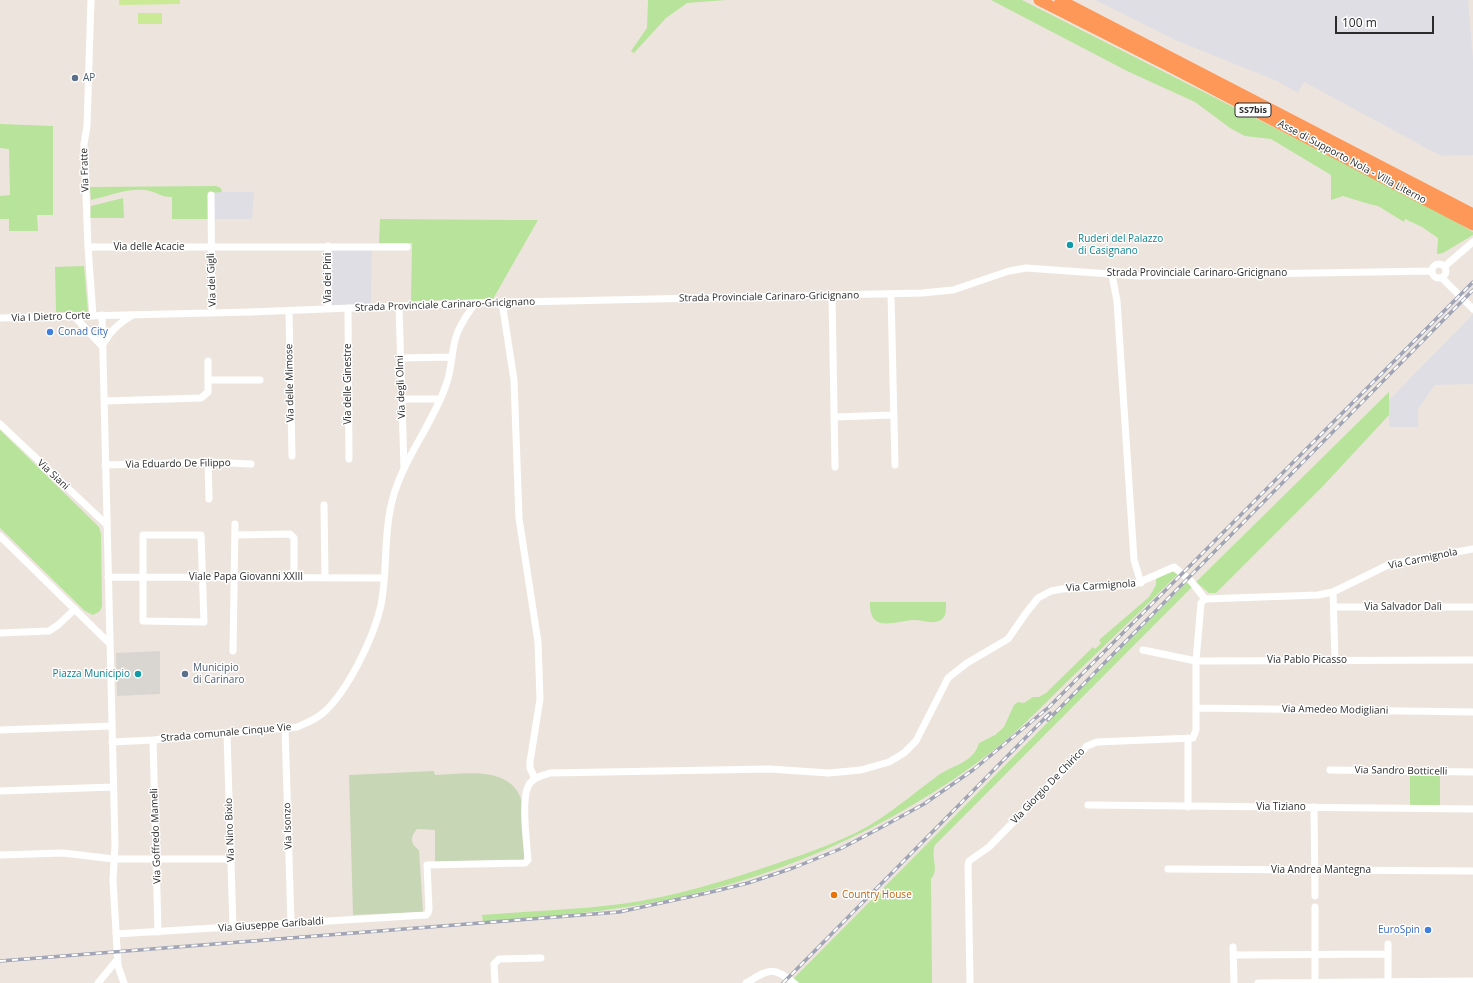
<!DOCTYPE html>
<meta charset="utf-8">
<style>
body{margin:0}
#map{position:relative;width:1473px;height:983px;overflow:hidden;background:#ede5dd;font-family:"Open Sans",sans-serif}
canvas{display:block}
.scale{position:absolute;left:1335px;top:16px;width:99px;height:18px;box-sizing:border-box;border:2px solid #2b2b2b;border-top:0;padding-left:5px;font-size:12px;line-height:14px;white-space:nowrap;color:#2b2b2b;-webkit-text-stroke:3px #fff;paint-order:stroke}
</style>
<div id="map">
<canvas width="1473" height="983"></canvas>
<div class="scale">100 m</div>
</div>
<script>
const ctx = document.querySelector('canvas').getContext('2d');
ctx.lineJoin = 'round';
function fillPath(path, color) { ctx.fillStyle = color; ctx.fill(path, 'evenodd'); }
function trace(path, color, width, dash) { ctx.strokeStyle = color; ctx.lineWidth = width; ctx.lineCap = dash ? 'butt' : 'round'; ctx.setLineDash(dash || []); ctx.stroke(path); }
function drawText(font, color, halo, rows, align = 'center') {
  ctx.font = font + ' "Open Sans",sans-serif'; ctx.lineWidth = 3; ctx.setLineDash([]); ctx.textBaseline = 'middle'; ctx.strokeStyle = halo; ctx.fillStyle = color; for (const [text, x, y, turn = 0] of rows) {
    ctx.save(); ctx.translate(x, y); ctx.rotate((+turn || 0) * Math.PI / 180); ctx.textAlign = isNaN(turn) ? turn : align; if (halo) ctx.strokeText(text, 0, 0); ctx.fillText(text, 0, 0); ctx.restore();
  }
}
fillPath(new Path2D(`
 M1095 0H1468L1473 58V155L1441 156 1304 82 1298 93 1277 81 1175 40Z
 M208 192H254L252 219H208Z
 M330 249H372L371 305 331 307Z
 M1473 314V384L1435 385 1418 409V427H1389V400Z`), '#e0dee5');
fillPath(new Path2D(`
 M648 0H726L687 3 666 18 634 53 631 51 647 28Z
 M991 0H1022L1433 208 1473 232V235L1443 253 1437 254 1438 238 1422 227 1405 219 1404 222 1378 206 1369 204 1343 196 1331 200V175L1271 139 1245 136 1230 128 1195 102 1127 71Z
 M0 124 53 126V215H37L38 231H9V219H0V196L10 195 9 149 0 148Z
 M216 186 221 188 222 192 208 193V219H172V197C160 197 157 192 146 190 128 188 108 196 91 200L90 187Z
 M123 198 124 218H90L91 206Z
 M380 219 523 220H538L493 299 411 301 412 243H379Z
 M84 266 88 312H56L55 267Z
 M1389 392V415L1324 485 1216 593H1209L1196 582Z
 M0 430 99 527 101 534 102 606 100 611 93 615 85 611 0 528Z
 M1171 571 1178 574C1144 608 1109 641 1074 675 1048 700 1023 727 994 750 892 829 767 884 639 905 588 914 535 917 483 922L482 915C528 911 575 910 621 904 673 897 725 881 775 864 810 852 847 840 878 820 898 807 917 791 936 777 951 765 973 764 979 743L995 735 1004 727 1014 705 1018 702 1024 703 1033 697H1039L1046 693 1093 647 1095 649 1101 643 1099 640 1149 597 1156 585V579Z
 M1187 582 1192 587 935 845C930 857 940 869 931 879L932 983H800L793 979Z
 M870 602H946C946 608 947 616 941 620 932 625 923 620 914 620 894 621 869 634 870 602Z
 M1410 776H1440V805H1410Z`), '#b7e39a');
fillPath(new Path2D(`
 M434 771 435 775C466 774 516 764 523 807 525 824 524 843 524 860L435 862V830L417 829C410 837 410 844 419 850L423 912 353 915 349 775Z`), '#c7d7b5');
fillPath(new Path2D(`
 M119 0H180V4L119 5Z
 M138 13H162V24H138Z`), '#cbea96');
fillPath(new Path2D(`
 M160 651V694L117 696 116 653Z`), '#d9d5d0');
trace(new Path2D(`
 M91 0 87 126 84 144 88 247 93 316
 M211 195 212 313
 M328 246V309
 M88 247H407
 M1432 271a7 7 0 1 1 14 0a7 7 0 1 1-14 0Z
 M1445 266 1473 242
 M1112 275 1117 301 1134 560 1141 583
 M1442 278 1473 309
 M891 294 895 465
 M832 295 835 467
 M502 302 514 380 519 518 538 642 540 699 530 762V768L535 779
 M399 306 404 468
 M348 308 349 459
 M289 311 292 456
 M102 315 115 844 113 880 118 966 124 983
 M74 316 102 346C110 331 119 323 133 315
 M0 318 251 312 475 303 922 293 953 290 1009 271 1026 268 1138 276 1432 271
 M400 358 452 357
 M208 380H260
 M402 399H440
 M104 401 201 398 208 392V361
 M834 417 894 415
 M0 424 107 525
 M208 462 209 499
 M105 465 208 462 251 464
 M324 505 325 578
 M143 535H201L204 622 143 621Z
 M235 535 290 534 294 538V577
 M0 536 109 643
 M108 577 383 578
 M1333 592 1335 660
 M1334 607H1473
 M0 633 49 631 58 625 75 609
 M1143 650 1196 661 1473 660
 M233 651 235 524
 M1197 708 1473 712
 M285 728 291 923
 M0 730 111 726
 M227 734 233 927
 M153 740 158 932
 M112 742 153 740 297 727C306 723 315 720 323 713 348 691 374 637 381 605 388 568 383 530 394 494 406 455 433 423 446 385 452 370 451 352 456 337 459 325 468 314 475 303
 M1330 770 1473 772
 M0 791 113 787
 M1088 805 1473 809
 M1188 807V738
 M1314 807 1315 896
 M0 855 63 853 114 859H231
 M1168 869 1473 871
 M116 934 426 915 428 913 429 909 427 865 525 863 528 860C527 843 520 796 530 783 535 777 543 775 550 773L769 769 829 773 861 770 889 762 904 753 916 741 948 678 967 663 1008 639 1026 613 1038 598 1051 591 1062 589 1133 585 1174 567 1191 581 1205 599 1318 595 1333 592 1390 564 1473 549
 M1233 947 1234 983
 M1233 955 1388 954
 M1388 981V944
 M1315 982V907
 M98 983 117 960
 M495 983 494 964 499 959 541 958
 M746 983C770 969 772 966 794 983
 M970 983 968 865 969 861 989 847 1087 746 1097 742 1193 738 1196 730V661L1201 603 1205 599
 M1258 983 1473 981`), '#fff', 7);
trace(new Path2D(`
 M1039 0 1169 66 1473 225
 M1060 0 1473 214`), '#fd9858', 11);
const rail = new Path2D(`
 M1048 720 1473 290
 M0 961 619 912 707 893 748 883 793 868 840 849 882 827 924 804 973 770 1049 707 1473 282
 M783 983 1050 713`);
trace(rail, '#a0a4b5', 3.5);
trace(rail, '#fff', 2, [6]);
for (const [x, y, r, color] of [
 [75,78,4,"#5c6f8a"],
 [1070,245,4,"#0f9aa8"],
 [50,332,4,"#3f7fe0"],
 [138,674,4,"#0f9aa8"],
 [185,674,4,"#5c6f8a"],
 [834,895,4,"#e8710a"],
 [1428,930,4,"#3f7fe0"]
]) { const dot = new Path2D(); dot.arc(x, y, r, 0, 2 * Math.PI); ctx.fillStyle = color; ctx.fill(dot); trace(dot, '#fff', 1.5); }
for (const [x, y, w] of [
 [1253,110,36]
]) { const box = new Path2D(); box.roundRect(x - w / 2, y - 7, w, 14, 3); ctx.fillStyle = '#fff'; ctx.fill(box); trace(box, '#2b2b2b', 1); }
drawText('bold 9px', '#2b2b2b', null, [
 ["SS7bis",1253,110]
]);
drawText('10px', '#4e5e75', '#fff', [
 ["AP",83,78],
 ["Municipio",193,668],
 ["di Carinaro",193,680]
], 'left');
drawText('10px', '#2b2b2b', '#fff', [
 ["Asse di Supporto Nola - Villa Literno",1352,162,28],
 ["Via Fratte",85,170,-92],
 ["Via delle Acacie",149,247],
 ["Strada Provinciale Carinaro-Gricignano",1197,273],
 ["Via dei Pini",328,278,-90],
 ["Via dei Gigli",212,280,-92],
 ["Strada Provinciale Carinaro-Gricignano",769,297,-1],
 ["Strada Provinciale Carinaro-Gricignano",445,305,-2],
 ["Via I Dietro Corte",51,317,-2],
 ["Via delle Mimose",290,383,-91],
 ["Via delle Ginestre",348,384,-90],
 ["Via degli Olmi",401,387,-92],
 ["Via Eduardo De Filippo",178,464,-1],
 ["Via Siani",53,475,43],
 ["Via Carmignola",1423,559,-12],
 ["Viale Papa Giovanni XXIII",246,577],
 ["Via Carmignola",1101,586,-4],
 ["Via Salvador Dalì",1403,607],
 ["Via Pablo Picasso",1307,660],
 ["Via Amedeo Modigliani",1335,710,1],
 ["Strada comunale Cinque Vie",226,733,-5],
 ["Via Sandro Botticelli",1401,771,1],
 ["Via Giorgio De Chirico",1048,786,-46],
 ["Via Tiziano",1281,807],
 ["Via Isonzo",288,826,-92],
 ["Via Nino Bixio",230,830,-92],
 ["Via Goffredo Mameli",156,836,-92],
 ["Via Andrea Mantegna",1321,870],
 ["Via Giuseppe Garibaldi",271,925,-4]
]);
drawText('10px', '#0d838f', '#fff', [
 ["Ruderi del Palazzo",1078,239],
 ["di Casignano",1078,251],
 ["Piazza Municipio",130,674,"right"]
], 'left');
drawText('10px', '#366cbe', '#fff', [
 ["Conad City",58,332],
 ["EuroSpin",1420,930,"right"]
], 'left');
drawText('10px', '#c56008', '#fff', [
 ["Country House",842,895]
], 'left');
</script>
